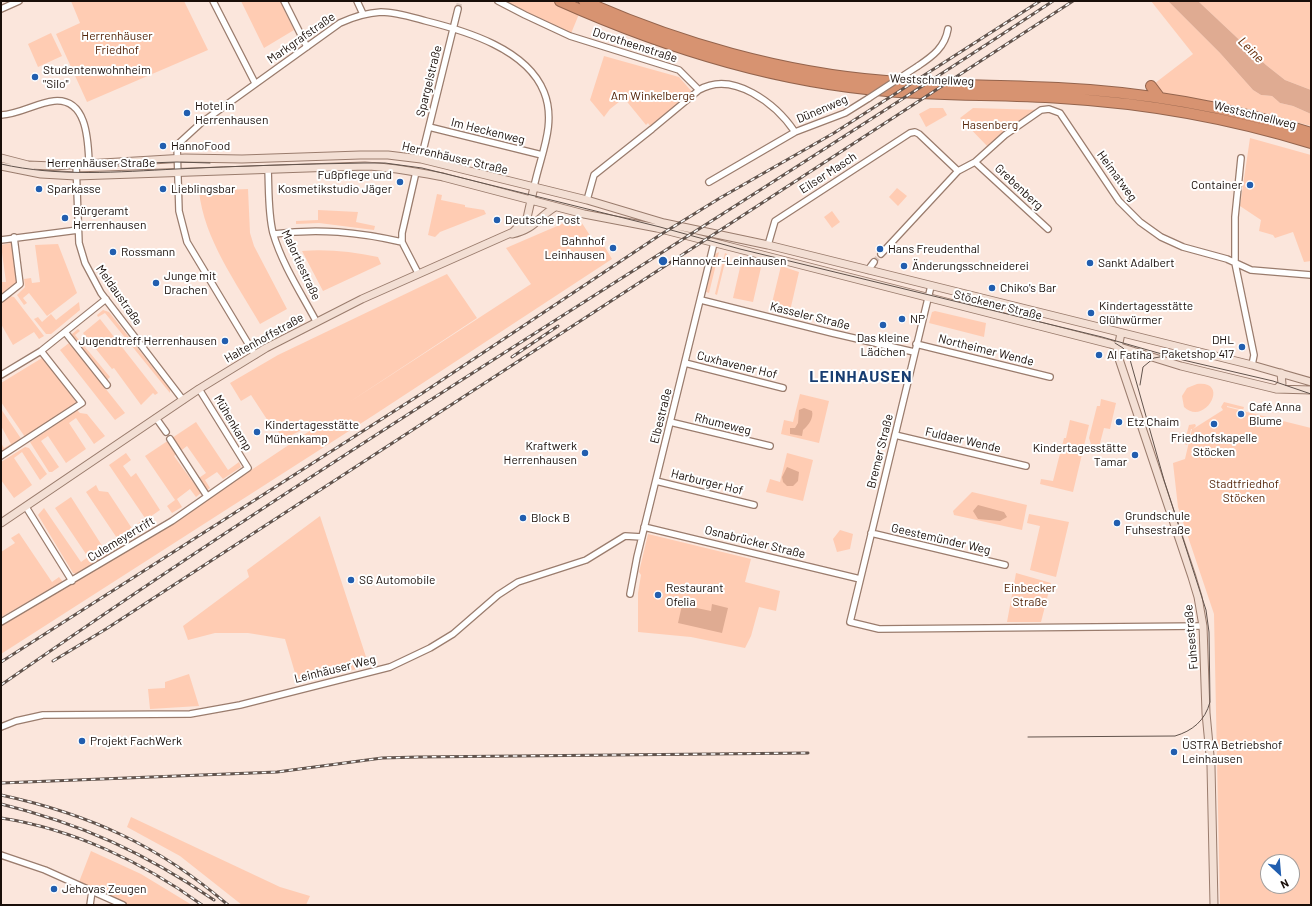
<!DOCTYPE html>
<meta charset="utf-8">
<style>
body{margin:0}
#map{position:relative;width:1312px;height:906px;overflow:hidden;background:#fbe6dc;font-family:Barlow,sans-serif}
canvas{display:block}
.frame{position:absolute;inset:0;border:2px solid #190e09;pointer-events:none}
.north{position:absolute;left:1260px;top:854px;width:40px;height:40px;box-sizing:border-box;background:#fff;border:1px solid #a39f9d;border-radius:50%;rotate:154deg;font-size:11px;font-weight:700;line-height:16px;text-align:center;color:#190e09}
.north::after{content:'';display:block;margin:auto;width:14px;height:18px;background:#215eaf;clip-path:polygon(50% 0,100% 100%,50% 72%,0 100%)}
</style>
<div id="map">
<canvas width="1312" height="906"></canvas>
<div class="frame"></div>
<div class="north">N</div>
</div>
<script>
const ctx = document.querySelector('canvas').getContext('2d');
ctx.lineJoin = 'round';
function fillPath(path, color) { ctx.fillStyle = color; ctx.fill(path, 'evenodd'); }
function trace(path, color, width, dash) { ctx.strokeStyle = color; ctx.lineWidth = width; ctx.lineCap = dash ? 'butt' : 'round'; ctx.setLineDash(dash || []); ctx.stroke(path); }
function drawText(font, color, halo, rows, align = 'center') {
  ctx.font = font + ' Barlow,sans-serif'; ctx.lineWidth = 4; ctx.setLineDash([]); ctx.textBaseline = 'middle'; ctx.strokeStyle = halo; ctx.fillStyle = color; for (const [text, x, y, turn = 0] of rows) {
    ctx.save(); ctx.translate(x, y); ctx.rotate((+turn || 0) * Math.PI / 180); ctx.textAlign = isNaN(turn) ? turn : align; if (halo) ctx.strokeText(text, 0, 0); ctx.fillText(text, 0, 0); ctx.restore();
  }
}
fillPath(new Path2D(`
 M71 1H184L208 50 87 102 56 34 80 23Z
 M241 1H280L294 30 264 48Z
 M498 1H552L579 14 570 36Z
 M1151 1H1168L1220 53 1253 90 1261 95 1272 96 1280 103 1293 106 1311 114V126L1227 104 1146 90 1193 54Z
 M1198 1H1311V90L1285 80 1266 65Z
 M51 33 62 56 38 67 28 44Z
 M604 56 679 77 694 94 652 129 648 123 646 125 624 98 610 109 604 117 590 100Z
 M930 108H943L947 115 926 127 919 114Z
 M973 108 1041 110 989 148 960 118Z
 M1250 138 1311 155V261L1304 262 1293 232 1275 238 1273 235 1259 231 1261 220 1240 206Z
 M897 188 907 196 898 206 889 197Z
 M248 189 250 233 254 246 287 309 260 324C236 282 204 239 199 191Z
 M437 194 442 195 441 200 465 205V207L484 210 486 214 440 232 435 237 428 235Z
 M318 210 358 212 356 222 375 226 374 230 319 223 296 224V221L318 220Z
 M832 211 840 222 832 228 824 217Z
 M578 217 591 237 600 239 612 259 374 415 1 654V622L208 499 320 424 319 422 283 439 273 423 270 424 251 395 241 401 230 383 278 355 320 422 278 355 447 274 477 318 348 403 531 284 506 248Z
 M15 242 20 281 1 299V282H6L1 245Z
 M58 244 77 293 47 316 29 293 23 298 27 303 24 305 17 295 25 287 24 279 31 278 32 283 40 282 35 245Z
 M302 251C328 249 353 252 378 257L381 264 323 291Z
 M719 252 709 293 706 292 715 254Z
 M725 253 727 254 717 295 715 294Z
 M742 259 762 263 753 302 733 298Z
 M781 266 799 272 790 311 771 307Z
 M10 296 14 297 44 336 39 339 34 332 13 345 1 324V303Z
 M79 302 80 310 51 334H46L34 319 38 317 42 322 51 314 56 320Z
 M103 310 109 312 170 389V393L105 313 98 317 97 315Z
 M935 311 986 323 984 337 929 323 932 312Z
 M100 319 158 393 155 395 153 393 141 405 114 368 112 369 83 333Z
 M78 329 80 331 75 335 110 377 107 380 105 379 72 339V334Z
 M69 343 125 413 115 420 60 350Z
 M42 358 46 360 76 402 75 405 27 437H25L1 402V383Z
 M1197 384C1231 380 1205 427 1184 407L1182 396 1187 388Z
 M800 394 829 401 819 443 781 434 784 420 793 422Z
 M1101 399 1116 403 1110 429 1104 428 1099 447H1092L1089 438 1097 406H1100Z
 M1224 402 1244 407 1243 410 1227 406V407L1311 428V905H1220L1214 614 1178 507 1173 463 1185 459 1192 429H1191L1187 445 1184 444 1189 425 1195 424 1196 426 1193 429 1223 410 1221 407ZM1268 862H1292V886H1268Z
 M1 409 22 440 1 453V443L4 448 11 444 1 426Z
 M77 410 80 413 87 414 105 436 94 444 76 418 69 423 86 449 66 463 48 436 41 441 59 467 52 472H49L30 442Z
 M1070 420 1089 425 1073 492 1040 484 1041 479 1053 481 1064 438H1066Z
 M196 422 228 470 239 462 241 467 223 479 217 472 205 480 210 488 206 491 199 478 206 473 187 446 174 456 201 493 196 497 190 489 177 499 182 507 172 513 167 506 175 500 145 456Z
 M25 447 29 448 47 474 40 480 22 452 14 458 32 485 14 498 1 480V462Z
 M126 453 131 460 123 466 131 477 136 473 160 510 147 519 151 527 143 531 136 525 145 518 109 465Z
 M787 453 813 460 803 501 766 492 770 479 780 482Z
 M96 485 99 491 108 492 137 536 135 537 130 530 119 535 120 537 116 539 121 546 114 551 109 543 117 538 86 492Z
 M972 492 1027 505 1022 530 954 515 953 511Z
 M71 497 108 555 79 574 73 573 38 515 44 508 81 562 88 557 55 508Z
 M1029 514 1069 522 1056 577 1030 570 1040 526 1027 523Z
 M320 516 369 666 298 683 285 639 248 633H215L188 640 183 626 249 577 247 570Z
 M840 530 853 534 850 549 837 552 833 539Z
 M19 533 52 582 59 577 63 582 1 617V552L15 543 11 538Z
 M648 534 751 559 745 582 780 591 776 611 759 607 751 636 745 648 691 637 638 632V593L641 575 639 572Z
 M1016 573 1051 583 1041 622H1007Z
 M189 674 199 706 150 709 148 689 165 688V682Z
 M131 817 280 887 310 896 306 905H242L180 856 127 827Z
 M91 851 141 874 192 905H127L79 882Z`), '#ffccb3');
fillPath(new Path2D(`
 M1168 1H1198L1266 65 1285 80 1311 90V114L1293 106 1280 103 1272 96 1261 95 1253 90 1220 53Z
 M804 408 812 411C814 418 808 426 803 430L802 436 790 434V428H795L798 423 799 410Z
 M787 467 799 472 798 481 793 486H787L783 482 782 477Z
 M978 505 1004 512 1007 517 1000 521 978 519 973 511Z
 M712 604 728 608 722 633 678 623 682 605 711 611Z`), '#dfab92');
trace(new Path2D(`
 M458 9 460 1
 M874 262 881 254`), '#d9c6bc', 5.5, [5.5, 3]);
const street = new Path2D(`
 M213 1 255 83
 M284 1 307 47
 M357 1 363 14
 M498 1 525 15 570 36 679 70 699 90C733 70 776 104 795 132
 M1 9 19 1
 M918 66C933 56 945 47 948 29
 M1 115C20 114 36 103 54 101 87 98 88 140 89 162
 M429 127 542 155
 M1241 158 1235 217V263L1254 355 1252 365
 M421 159 458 9
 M975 162 1048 229
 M76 164 79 243 85 263 101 293 183 400
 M268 169C269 190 268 213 273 233 282 264 301 293 316 321
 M416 172 402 233V242L418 273
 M709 182 795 132 845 113 869 98
 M587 200 594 175 652 129 699 90
 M274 234C318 228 358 232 402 242
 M1 240 78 230
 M768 245 775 221 910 133 915 132 919 134 958 171
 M881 254 958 171 975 162 1005 135 1041 110 1049 109 1060 113 1119 201 1140 222 1161 237 1183 247 1227 259 1251 270 1311 275
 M868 270 874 262
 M931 286 850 622 879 629 1203 626
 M1 299 20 284 14 237
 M701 300 832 333 914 352
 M65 332 107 385
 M916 344 1050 377
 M255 355 187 242 179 211 177 145 201 123 340 23C353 17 366 13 381 12 396 12 411 17 426 21 466 31 527 49 544 92 557 124 540 156 534 187
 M685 363 783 388
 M1 375 41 351 106 299
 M156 418 166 432
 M670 422 770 446
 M895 435 1026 466
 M170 439 207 496
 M1 456 82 403 41 351
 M656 481 754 505
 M26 507 72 581
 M644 527 860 579
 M871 533 1005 565
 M630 594 637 557 714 243
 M1 622 172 521 248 468 199 389
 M1 727 16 721 43 715 190 714 240 705 390 667 430 648 453 634 498 595 518 582 586 560 625 536 642 537
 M1 855 45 870 123 905
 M90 905 92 891`);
const secondary = new Path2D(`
 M1 158 28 165 53 166 185 158 242 159 360 155H388L421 159 587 200 664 223 768 245 1252 365 1311 382
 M1 166 41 174 76 176 365 166C392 167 417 172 443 177L584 214 657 228 1110 344 1181 366 1276 389 1311 390
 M512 234C535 229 537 218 555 207
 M1121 333 1117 353 1192 577 1198 597 1203 626 1206 713 1211 766 1214 905
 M1276 389 1282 384 1281 373
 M1 523 199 389 266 348 362 299 513 232 527 218 534 187`);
const highway = new Path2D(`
 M560 1C663 47 774 82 887 91 945 96 1003 94 1061 98 1145 103 1230 118 1311 143
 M584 1C678 43 783 73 886 81 943 86 1000 85 1058 88 1143 92 1230 107 1311 133
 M1151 86 1160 98`);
trace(street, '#9a7c6d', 8);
trace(secondary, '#9a7c6d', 9);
trace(highway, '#94644d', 12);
trace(street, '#fff', 5.5);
trace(secondary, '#f3dfd4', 7);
trace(highway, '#d79371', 10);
trace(new Path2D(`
 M1 164C58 177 118 172 176 169 239 166 301 164 364 163H385L422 168 660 227 740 249 1102 337 1183 360 1273 381 1311 394
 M60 166 177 162 210 163
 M1140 385 1143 367 1154 358 1165 356
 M1028 737 1175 736C1192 731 1205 721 1210 702L1209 632 1206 610 1164 480 1129 356 1123 348 1115 343`), '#61534c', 1);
const rail = new Path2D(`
 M512 357 558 326
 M53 661 106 629 1073 1
 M1 662 421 394 660 235 720 198 834 133 1040 1
 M1 685C344 446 704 231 1053 1
 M1 783 277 772 382 758 419 757 808 753
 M1 795C89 814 160 846 228 905
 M1 804C82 824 145 853 214 900
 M1 818C73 829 143 862 202 905`);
trace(rail, '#61534c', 3);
trace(rail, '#fff', 1.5, [4.5]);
const streetBridge = new Path2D(`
 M869 98 918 66`);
trace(streetBridge, '#9a7c6d', 8, []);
trace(streetBridge, '#fff', 5.5);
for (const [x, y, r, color] of [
 [35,77,4,"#215eaf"],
 [187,113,4,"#215eaf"],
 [163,146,4,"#215eaf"],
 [400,182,4,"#215eaf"],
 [1250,185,4,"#215eaf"],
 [39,189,4,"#215eaf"],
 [163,189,4,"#215eaf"],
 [65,218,4,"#215eaf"],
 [497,220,4,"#215eaf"],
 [613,248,4,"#215eaf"],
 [880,249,4,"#215eaf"],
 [113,252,4,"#215eaf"],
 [663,261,5,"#215eaf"],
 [1090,263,4,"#215eaf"],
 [904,266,4,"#215eaf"],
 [156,283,4,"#215eaf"],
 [992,288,4,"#215eaf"],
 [1091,313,4,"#215eaf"],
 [902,319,4,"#215eaf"],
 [883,325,4,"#215eaf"],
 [225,341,4,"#215eaf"],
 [1242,347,4,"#215eaf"],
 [1099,355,4,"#215eaf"],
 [1241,414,4,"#215eaf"],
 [1119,422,4,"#215eaf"],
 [1214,424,4,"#215eaf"],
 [257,432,4,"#215eaf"],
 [585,453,4,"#215eaf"],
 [1135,455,4,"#215eaf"],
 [523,518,4,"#215eaf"],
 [1117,523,4,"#215eaf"],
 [351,580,4,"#215eaf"],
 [658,595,4,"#215eaf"],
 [82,741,4,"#215eaf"],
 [1174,752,4,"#215eaf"],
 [54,889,4,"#215eaf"]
]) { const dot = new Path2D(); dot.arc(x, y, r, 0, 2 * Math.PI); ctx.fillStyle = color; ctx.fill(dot); trace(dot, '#fff', 1.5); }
drawText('12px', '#55260b', '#fff', [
 ["Herrenhäuser",117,36],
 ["Friedhof",117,50],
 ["Am Winkelberge",653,96],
 ["Hasenberg",990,125],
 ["Stadtfriedhof",1244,484],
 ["Stöcken",1244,498],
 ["Einbecker",1030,588],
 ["Straße",1030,602]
]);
drawText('12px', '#190e09', '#fff', [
 ["Markgrafstraße",301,38,-35],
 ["Dorotheenstraße",635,45,18],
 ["Westschnellweg",932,80,2],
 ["Spargelstraße",429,81,-76],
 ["Dünenweg",822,109,-23],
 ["Westschnellweg",1255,115,14],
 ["Im Heckenweg",488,131,14],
 ["Herrenhäuser Straße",455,158,13],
 ["Herrenhäuser Straße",101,163],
 ["Eilser Masch",828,173,-33],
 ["Heimatweg",1117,176,54],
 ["Grebenberg",1019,187,43],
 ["Malortiestraße",301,265,65],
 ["Meldaustraße",119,295,55],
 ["Stöckener Straße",998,305,14],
 ["Kasseler Straße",810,316,14],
 ["Haltenhoffstraße",264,338,-29],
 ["Northeimer Wende",986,350,14],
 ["Cuxhavener Hof",737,365,14],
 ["Elbestraße",661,416,-76],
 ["Mühenkamp",233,423,59],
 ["Rhumeweg",723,424,14],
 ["Fuldaer Wende",963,440,13],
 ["Bremer Straße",880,451,-76],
 ["Harburger Hof",707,482,14],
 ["Culemeyertrift",121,539,-31],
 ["Geestemünder Weg",941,539,13],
 ["Osnabrücker Straße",755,542,14],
 ["Fuhsestraße",1191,637,-95],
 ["Leinhäuser Weg",335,669,-14]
]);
drawText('12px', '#190e09', '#fff', [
 ["Studentenwohnheim",43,70],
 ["\"Silo\"",43,84],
 ["Hotel in",195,106],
 ["Herrenhausen",195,120],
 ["HannoFood",171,146],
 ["Fußpflege und",392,175,"right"],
 ["Kosmetikstudio Jäger",392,189,"right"],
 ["Container",1242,185,"right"],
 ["Sparkasse",47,189],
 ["Lieblingsbar",171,189],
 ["Bürgeramt",73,211],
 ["Herrenhausen",73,225],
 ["Deutsche Post",505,220],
 ["Bahnhof",605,241,"right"],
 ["Leinhausen",605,255,"right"],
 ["Hans Freudenthal",888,249],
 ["Rossmann",121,252],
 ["Hannover-Leinhausen",672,261],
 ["Sankt Adalbert",1098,263],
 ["Änderungsschneiderei",912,266],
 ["Junge mit",164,276],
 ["Drachen",164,290],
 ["Chiko's Bar",1000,288],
 ["Kindertagesstätte",1099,306],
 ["Glühwürmer",1099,320],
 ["NP",910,319],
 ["Das kleine",883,338,"center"],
 ["Lädchen",883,352,"center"],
 ["DHL",1234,340,"right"],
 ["Paketshop 417",1234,354,"right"],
 ["Jugendtreff Herrenhausen",217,341,"right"],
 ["Al Fatiha",1107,355],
 ["Café Anna",1249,407],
 ["Blume",1249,421],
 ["Etz Chaim",1127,422],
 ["Kindertagesstätte",265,425],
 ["Mühenkamp",265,439],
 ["Friedhofskapelle",1214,438,"center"],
 ["Stöcken",1214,452,"center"],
 ["Kraftwerk",577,446,"right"],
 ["Herrenhausen",577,460,"right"],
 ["Kindertagesstätte",1127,448,"right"],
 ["Tamar",1127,462,"right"],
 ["Grundschule",1125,516],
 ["Fuhsestraße",1125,530],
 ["Block B",531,518],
 ["SG Automobile",359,580],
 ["Restaurant",666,588],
 ["Ofelia",666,602],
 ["Projekt FachWerk",90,741],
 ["ÜSTRA Betriebshof",1182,745],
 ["Leinhausen",1182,759],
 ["Jehovas Zeugen",62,889]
], 'left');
drawText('italic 13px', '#652800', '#fff', [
 ["Leine",1251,50,45]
]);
ctx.letterSpacing = '1px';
drawText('bold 16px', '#173d71', '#fff', [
 ["LEINHAUSEN",861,377]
]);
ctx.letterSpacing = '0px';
</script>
